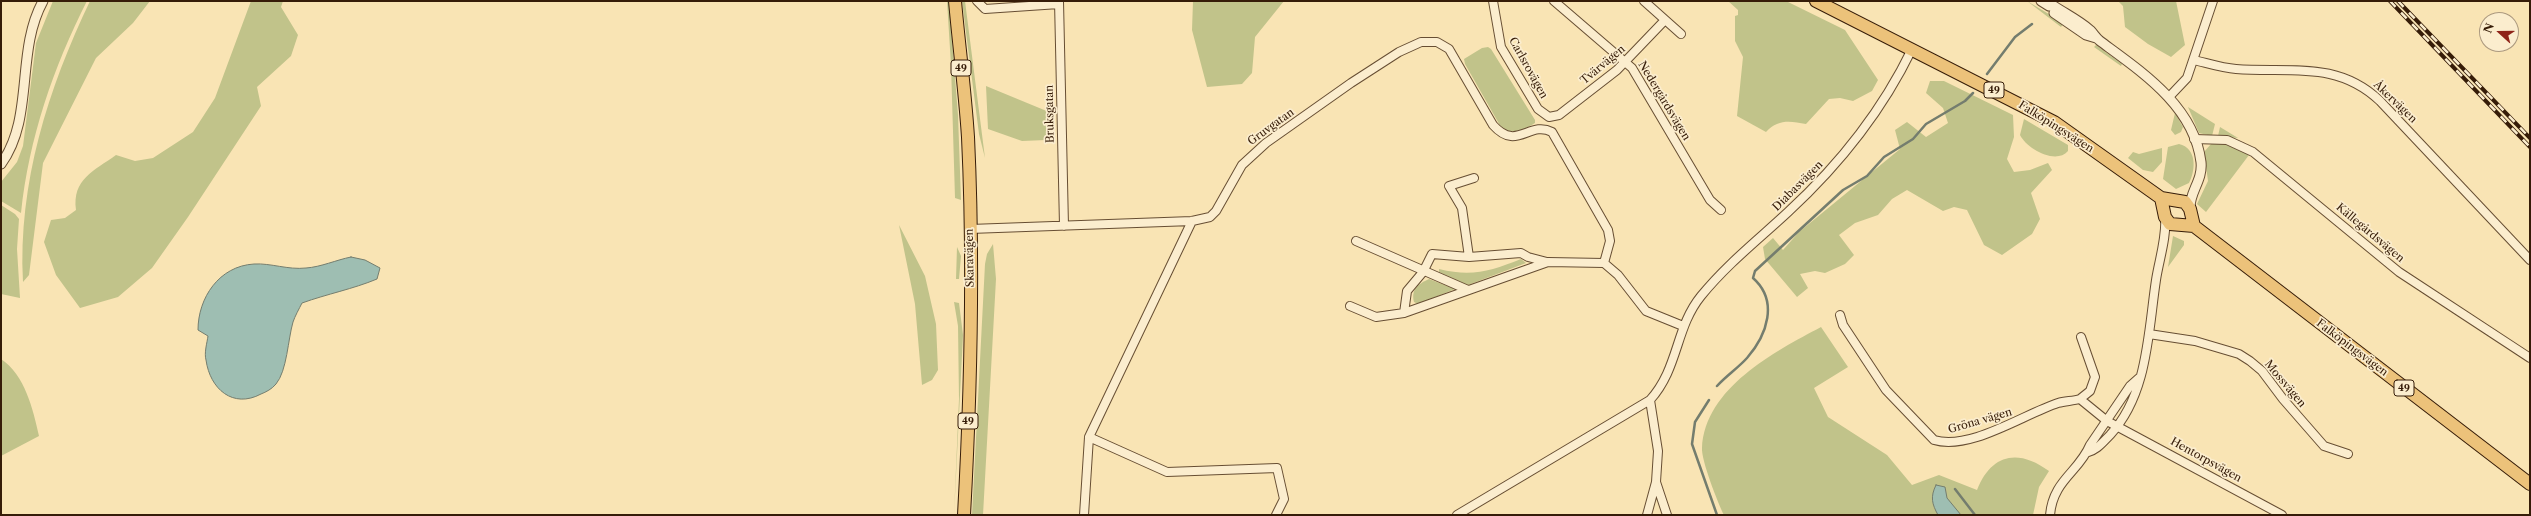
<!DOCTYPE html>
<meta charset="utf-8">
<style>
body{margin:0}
#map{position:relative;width:2531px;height:516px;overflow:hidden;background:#f9e4b4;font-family:"Libre Caslon Text",serif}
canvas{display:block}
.frame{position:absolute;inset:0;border:2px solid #361c08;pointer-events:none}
.north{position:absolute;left:2479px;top:12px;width:40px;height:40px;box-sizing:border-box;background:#fbedce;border:1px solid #ac997f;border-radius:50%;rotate:291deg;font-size:11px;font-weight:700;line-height:16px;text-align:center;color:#361c08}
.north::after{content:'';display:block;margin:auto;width:14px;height:18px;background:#8f2418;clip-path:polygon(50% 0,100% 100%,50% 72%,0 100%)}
</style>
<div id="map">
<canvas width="2531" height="516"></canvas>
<div class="frame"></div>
<div class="north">N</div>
</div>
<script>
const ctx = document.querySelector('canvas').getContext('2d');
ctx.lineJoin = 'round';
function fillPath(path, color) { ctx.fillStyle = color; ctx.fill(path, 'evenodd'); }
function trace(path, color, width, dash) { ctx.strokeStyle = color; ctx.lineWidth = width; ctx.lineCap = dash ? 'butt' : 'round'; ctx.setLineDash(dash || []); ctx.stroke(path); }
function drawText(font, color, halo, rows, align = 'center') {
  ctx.font = font + ' "Libre Caslon Text",serif'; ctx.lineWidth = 3.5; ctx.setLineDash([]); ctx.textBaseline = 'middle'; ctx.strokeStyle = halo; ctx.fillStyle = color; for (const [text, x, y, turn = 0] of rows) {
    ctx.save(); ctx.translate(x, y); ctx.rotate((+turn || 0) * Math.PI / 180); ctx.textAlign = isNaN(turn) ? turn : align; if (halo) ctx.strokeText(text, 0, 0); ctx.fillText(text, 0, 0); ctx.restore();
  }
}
fillPath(new Path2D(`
 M53 1H87C53 68 29 138 21 213L1 201V182L17 162 23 146 36 43Z
 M90 1H150L133 23 96 58 43 163 29 275 23 282C18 183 48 89 90 1Z
 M251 1H283L281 7 298 35 291 56 257 87 261 106 188 217 152 268 118 297 80 308 56 275 44 242 51 220 65 218 76 210C72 179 94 171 116 155L135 161 153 158 193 132 215 98Z
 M947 1H949L958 115 961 200 955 198 951 65Z
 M962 1H965L985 158 979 134Z
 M1193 1H1284L1255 37 1252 73 1242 84 1207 87 1192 30Z
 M1728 1H1786L1845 30 1878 80 1872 91 1853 101 1840 98 1829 99 1806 124C1790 121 1778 119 1766 132L1737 116 1743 57 1735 41V16L1738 15V10Z
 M2027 1 2064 23 2061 27Z
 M2118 1H2176L2185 45 2171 57 2148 44 2125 27 2123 6Z
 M2096 45 2122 64 2121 66 2094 47Z
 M1488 47 1491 49 1535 120V123C1524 130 1515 134 1502 129L1465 64 1464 59 1482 48Z
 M1930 81H1944L2013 115 2014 137 2007 159 2014 172 2030 170 2048 163 2052 170 2031 193 2040 219 2032 234 2002 255 1984 245 1967 210 1954 207 1943 211 1907 190 1892 199 1878 215 1855 223 1839 235 1854 255 1845 264 1825 273 1815 271 1800 274 1808 288 1797 297 1765 259 1763 247 1773 238 1783 250 1799 232 1900 149 1895 130 1907 122 1926 137 1948 123 1943 108 1926 93Z
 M986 86 1049 112 1046 140 1022 141 988 129Z
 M2188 107 2215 124 2212 136 2199 133Z
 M2175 113 2183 127 2181 132 2175 135 2171 130Z
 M2024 119 2068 145V151C2056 165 2027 149 2020 135Z
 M2220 127 2238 138 2218 136Z
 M2221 143 2232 145 2249 153V155L2206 212 2197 204 2208 181 2204 152 2211 144Z
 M2179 144C2197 148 2196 170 2189 183L2176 189 2163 179 2168 147Z
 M2162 148V162L2153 172 2143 170 2128 158 2133 152 2139 154Z
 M1 205 15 214 19 219 17 249 20 298 1 294Z
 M899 225 925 276 936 324 938 370 932 380 922 385 915 304Z
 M2173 236 2184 241V245L2168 267Z
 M993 244 996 279 983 515H972L985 264 987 254Z
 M957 247 961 256 959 279H956Z
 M1521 259 1526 263 1468 285 1439 272V269C1472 277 1491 271 1521 259Z
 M1429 279 1455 289 1418 304 1414 302C1411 289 1418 284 1429 279Z
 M954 302 959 303 963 335 954 515 959 399 958 326Z
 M1821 327 1848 367 1814 388 1828 417 1887 455 1912 485 1939 475 1977 490C1991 454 2018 448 2049 471L2039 487 2033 515H1724C1718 503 1701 460 1702 448 1705 388 1774 352 1821 327Z
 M1 359C25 375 33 409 39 436L1 456Z`), '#c1c38a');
const water = new Path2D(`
 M351 257 365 260 380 268 377 279C353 289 327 294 302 303 299 309 295 316 293 322 288 339 287 371 276 384 272 389 266 392 261 394 233 409 210 389 206 360 204 353 207 343 208 336L198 330C198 298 219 266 254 264 271 263 288 270 306 268 321 267 336 260 351 257Z
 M1936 485 1945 487 1947 498 1961 515H1938C1932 504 1930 497 1936 485Z`);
fillPath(water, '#9ebeb2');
trace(water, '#747d6e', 1);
trace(new Path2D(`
 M1987 74 2015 37 2032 24
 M1717 386C1726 376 1738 368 1747 358 1767 335 1779 301 1753 278L1755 271 1843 190 1867 176 1884 157 1913 139 1926 124 1965 101 1973 93
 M1709 400 1695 422 1692 444 1717 515
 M1955 489 1975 515`), '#747d6e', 2.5);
const minor = new Path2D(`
 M977 1 985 9 1059 4
 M1059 1 1064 226
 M1493 1 1501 47 1538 109 1549 117 1559 115 1617 70 1665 20
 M1554 1 1632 68 1710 200 1721 210
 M1644 1 1681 34
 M2194 60C2207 63 2222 68 2236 69 2289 73 2337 60 2380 101L2530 260
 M2169 97 2187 78 2213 1
 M2194 139 2227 140 2253 152 2399 272 2530 358
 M970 229 1192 221 1210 217 1216 211 1242 165 1266 143 1351 83 1399 52 1421 42H1437L1449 49 1493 125C1517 152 1529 120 1552 132L1608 230 1610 241 1604 263 1618 275 1646 311 1683 326
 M1356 241 1468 290
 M1469 257 1462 208 1449 186 1474 178
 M1350 306 1376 317 1404 313 1548 262 1604 263
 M1404 313 1407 291 1423 272 1432 254 1469 257 1521 253 1528 257 1547 262
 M1840 315 1843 325 1886 390 1934 440C1970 451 2024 414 2058 403 2065 401 2073 401 2080 399L2107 421 2282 515
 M2149 334 2195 341 2239 354 2250 361 2262 371 2283 399 2324 446 2348 454
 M2080 399 2090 391 2095 377 2081 337
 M1089 437 1167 472 1277 468 1284 499 1276 515
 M2086 453C2097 450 2102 443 2110 435 2148 394 2148 333 2156 280 2159 260 2167 237 2165 217
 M1656 482 1667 515
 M1084 515 1089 437 1192 221
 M1457 515 1650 400C1679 368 1675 328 1701 296 1727 264 1759 239 1788 212 1839 165 1882 111 1912 49
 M1647 515 1656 482 1658 451 1650 400
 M2050 515C2053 480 2079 472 2090 445L2130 386 2139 378`);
const tertiary = new Path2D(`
 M2041 1 2049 6H2054C2066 14 2080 21 2090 30 2094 34 2096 38 2100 41 2142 72 2194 106 2201 162 2203 181 2189 192 2190 209
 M2054 13 2086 35 2096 38
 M1 164C35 117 15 52 43 1`);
const primary = new Path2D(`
 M955 1C959 46 965 91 968 137 974 263 971 389 964 515
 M1816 1 2054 122 2161 198
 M2161 198 2165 217 2170 224 2194 226 2530 484
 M2161 198 2185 202 2190 209 2194 226`);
trace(minor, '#674e33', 10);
trace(tertiary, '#674e33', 11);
trace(primary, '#361c08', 14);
trace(minor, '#fbedce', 8);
trace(tertiary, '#fbedce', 9);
trace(primary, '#ecc27a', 12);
const rail = new Path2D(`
 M2390 1 2530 147
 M2398 1 2530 138`);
trace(rail, '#361c08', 4);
trace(rail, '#fbedce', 2.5, [8]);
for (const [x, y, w] of [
 [961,68,20],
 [1994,90,20],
 [2404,388,20],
 [968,421,20]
]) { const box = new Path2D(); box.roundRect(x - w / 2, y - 8, w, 16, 3); ctx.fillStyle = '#fbedce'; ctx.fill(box); trace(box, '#361c08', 1); }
drawText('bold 10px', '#361c08', null, [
 ["49",961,68],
 ["49",1994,90],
 ["49",2404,388],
 ["49",968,421]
]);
drawText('11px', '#361c08', '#fbedce', [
 ["Tvärvägen",1603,65,-40],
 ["Carlsrovägen",1528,68,61],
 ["Nedergårdsvägen",1664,101,59],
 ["Åkervägen",2395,102,44],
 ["Bruksgatan",1050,114,-91],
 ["Gruvgatan",1271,127,-36],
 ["Falköpingsvägen",2056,127,32],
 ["Diabasvägen",1798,186,-45],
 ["Källegårdsvägen",2370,233,40],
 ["Skaravägen",970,258,-91],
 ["Falköpingsvägen",2352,348,37],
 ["Mossvägen",2285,384,50],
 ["Gröna vägen",1980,421,-16],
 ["Hentorpsvägen",2206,460,29]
]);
</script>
